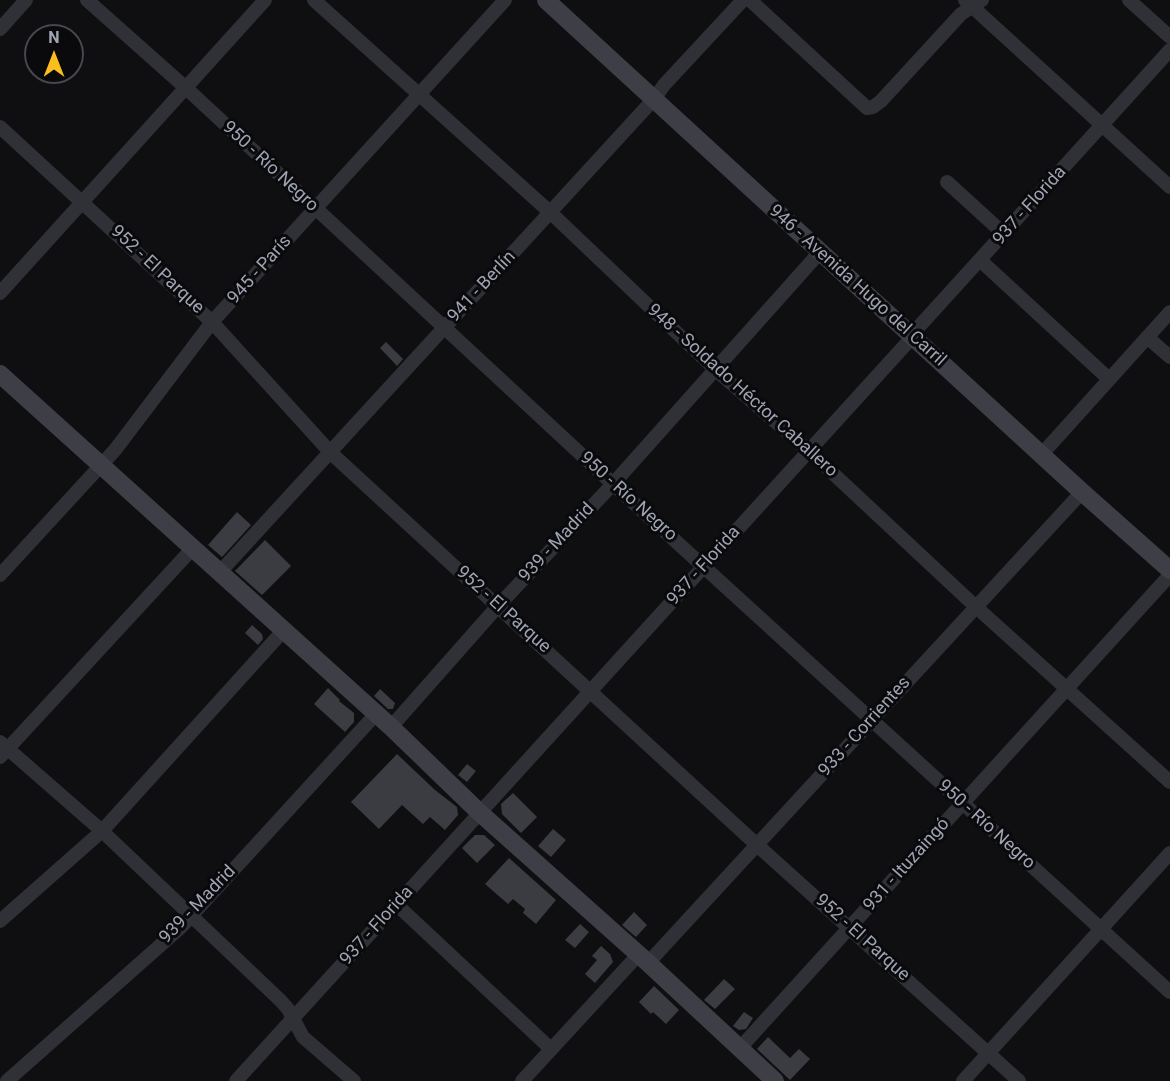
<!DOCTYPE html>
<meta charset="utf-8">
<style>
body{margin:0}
#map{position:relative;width:1170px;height:1081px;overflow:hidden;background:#0f0f11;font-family:Roboto,sans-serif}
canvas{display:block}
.north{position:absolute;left:24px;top:24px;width:60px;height:60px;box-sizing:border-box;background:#0a0a0c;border:2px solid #46484f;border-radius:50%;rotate:0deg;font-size:16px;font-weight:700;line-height:24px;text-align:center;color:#9fa4b3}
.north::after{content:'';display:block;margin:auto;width:21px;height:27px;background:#fcbe1c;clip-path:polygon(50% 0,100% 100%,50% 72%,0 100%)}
</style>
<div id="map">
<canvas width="1170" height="1081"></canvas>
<div class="north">N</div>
</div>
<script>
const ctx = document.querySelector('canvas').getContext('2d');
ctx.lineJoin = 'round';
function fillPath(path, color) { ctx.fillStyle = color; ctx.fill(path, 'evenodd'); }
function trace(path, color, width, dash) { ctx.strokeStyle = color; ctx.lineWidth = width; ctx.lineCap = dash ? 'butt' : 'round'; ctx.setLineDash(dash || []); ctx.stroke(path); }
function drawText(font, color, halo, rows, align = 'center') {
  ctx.font = font + ' Roboto,sans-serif'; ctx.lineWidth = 6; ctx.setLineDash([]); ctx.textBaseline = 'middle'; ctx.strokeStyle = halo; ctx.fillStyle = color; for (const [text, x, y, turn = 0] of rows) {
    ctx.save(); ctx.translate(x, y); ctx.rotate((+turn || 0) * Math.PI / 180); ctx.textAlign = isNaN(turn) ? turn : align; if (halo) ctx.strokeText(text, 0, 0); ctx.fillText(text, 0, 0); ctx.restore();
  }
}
fillPath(new Path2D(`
 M386 342 403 359 397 366 380 348Z
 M237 512 251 525 222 557 208 545Z
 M265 540 291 566 262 595 235 571Z
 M252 625 262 634 263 639 258 645 245 633Z
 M328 688 340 700 339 701 354 713V722L345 732 314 704Z
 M380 689 395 703 393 709H388L374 696Z
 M397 754 435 790 457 807 458 815 445 830 430 817 423 824 402 805 379 829 351 802Z
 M467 764 476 771 467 782 458 775Z
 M513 793 537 817 521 833 502 814 501 804Z
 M553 829 566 840 551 857 538 846Z
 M475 835H484L495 845 477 863 462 848Z
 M509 858 556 900 536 924 523 913 525 909 513 899 508 904 485 884Z
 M634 912 647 925 636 937 622 925Z
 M580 924 589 932 575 948 565 940Z
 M601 946 610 954 613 962 595 983 585 974 597 960 592 956Z
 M724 979 735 989 715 1009 704 1000Z
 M654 986 679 1010 666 1024 653 1012 651 1014 639 1002Z
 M744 1012 753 1018 746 1029 739 1030 733 1026Z
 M768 1037 790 1058 799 1049 810 1059 790 1080 757 1049Z`), '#3b3c41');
trace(new Path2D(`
 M87 0 186 88 613 484 1170 992
 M314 0 551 213 716 370 809 451 975 606 1170 782
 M750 0 867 108 873 107 881 101 961 14 982 0
 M965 0 1170 187
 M1129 0 1170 37
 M0 29 26 0
 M0 127 212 322 331 453 757 845 1019 1081
 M947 182 1004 234
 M981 261 1109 379
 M0 293 265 0
 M1147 337 1170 357
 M1042 454 1170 312
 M220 572 654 99 664 85 743 0
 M0 575 115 450 212 322 505 0
 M391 727 498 606 613 484 820 252
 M0 742 102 831 281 1001 288 1009 303 1037 354 1081
 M0 757 193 548
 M397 905 551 1049
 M0 921 102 831 284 630
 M648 963 1082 492
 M740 1048 1170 575
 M7 1081 181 927 375 715
 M236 1081 907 343 915 331 1170 50
 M522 1081 639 954
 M963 1081 1170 853`), '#303136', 14);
trace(new Path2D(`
 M546 0 1082 492 1170 570
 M0 374 391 727 479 812 646 961 775 1081`), '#3e3f46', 18);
drawText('18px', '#9fa4b3', '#0a0a0c', [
 ["950 - Río Negro",270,167,43],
 ["937 - Florida",1030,206,-48],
 ["952 - El Parque",157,270,43],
 ["945 - París",260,270,-48],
 ["946 - Avenida Hugo del Carril",857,286,42],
 ["941 - Berlín",482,287,-47],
 ["948 - Soldado Héctor Caballero",742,391,42],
 ["950 - Río Negro",628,497,42],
 ["939 - Madrid",557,543,-47],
 ["937 - Florida",704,566,-48],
 ["952 - El Parque",503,610,42],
 ["933 - Corrientes",865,727,-48],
 ["950 - Río Negro",986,825,42],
 ["931 - Ituzaingó",907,865,-48],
 ["939 - Madrid",198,905,-46],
 ["937 - Florida",377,926,-48],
 ["952 - El Parque",862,938,42]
]);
</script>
